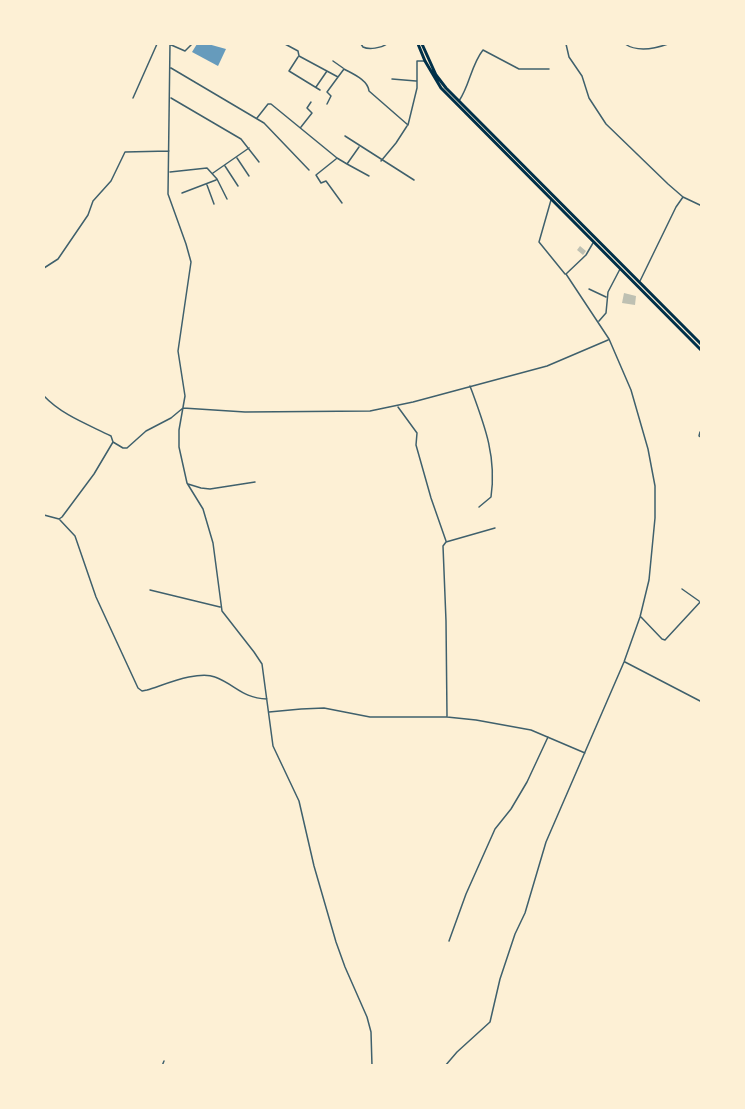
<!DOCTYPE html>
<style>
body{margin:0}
#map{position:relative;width:745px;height:1109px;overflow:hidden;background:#fdf0d5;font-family:Arial,sans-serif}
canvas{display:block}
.frame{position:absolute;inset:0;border:45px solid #fdf0d5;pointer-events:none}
</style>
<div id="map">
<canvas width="745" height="1109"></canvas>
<div class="frame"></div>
</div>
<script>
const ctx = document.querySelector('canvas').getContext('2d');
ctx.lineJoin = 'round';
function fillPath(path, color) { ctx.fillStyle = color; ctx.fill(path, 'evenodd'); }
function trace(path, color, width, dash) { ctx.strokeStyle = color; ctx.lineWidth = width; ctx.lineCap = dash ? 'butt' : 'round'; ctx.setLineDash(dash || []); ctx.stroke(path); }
fillPath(new Path2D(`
 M197 44H208L226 49 218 66 192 52Z`), '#669bbc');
fillPath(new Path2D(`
 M580 246 586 251 583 255 577 250Z
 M624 293 636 296 635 305 622 303Z`), '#bec0b2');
trace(new Path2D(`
 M169 44 185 51 192 44
 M170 44 168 194 186 244 191 262 178 351 185 396 179 430V447L187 483 203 509 213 543 222 611 254 652 262 664 273 746 299 801 314 866 336 942 345 967 367 1017 371 1032 372 1066
 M285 44 298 51 299 56 338 77 344 69C353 74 368 80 369 91L408 125 417 88V61H424
 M361 44 363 47C369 50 381 48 387 44
 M566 44 569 57 582 76 589 98 606 124 668 184 683 197 702 206
 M625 44C637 52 654 49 668 44
 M298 57 289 71 320 90
 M333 61 343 68
 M171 68 264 123 309 170
 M392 79 416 81
 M316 87 327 71
 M133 98 157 44
 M171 98 241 139 259 162
 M459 101C470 85 471 65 483 50L519 69H549
 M327 104 331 96 327 92 338 77
 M257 118 268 104H271L337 158 347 164
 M301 127 312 113 307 108 311 102
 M345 136 414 180
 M359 147 347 164 369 176
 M237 158 249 176
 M336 159 316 175 321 183 326 181 342 203
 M381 161 396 143 407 126
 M225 166 238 186
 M170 172 207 168 217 179 227 199
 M213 173 249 148
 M207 185 214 204
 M182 193 216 180
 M551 200 539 242 565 274
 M44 268 58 259 88 215 93 201 111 181 125 152 169 151
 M640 281 676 207 683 197
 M589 289 606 297
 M599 321 606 313 608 292 620 269
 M470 386C484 424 497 456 491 497L479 507
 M44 396C62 415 87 424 111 436L113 442
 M398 407 417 433 416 445 431 498 446 541
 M700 432 699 436 702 438
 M188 484 201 488 210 489 255 482
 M44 515 59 519 62 517 94 474 113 442 123 448H127L146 431 171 418 183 408 245 412 370 411 413 402 547 366 608 340
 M60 520 75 536 96 597 138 688 142 691 147 690C164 685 198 670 215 677 236 685 242 698 267 699
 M682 589 699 601
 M150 590 220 607
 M641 617 662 639 665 640 702 600
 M625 662 702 702
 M269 712 301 709 324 708 370 717H447L476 720 531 730 585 753
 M447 716 446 621 443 546 446 542 495 528
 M449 941 466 894 495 829 511 809 527 782 548 737
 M162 1066 164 1061
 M445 1066 457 1052 490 1022 500 979 515 934 525 913 546 842 624 662 640 617 649 580 655 518V486L648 449 631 390 609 339 566 274 586 255 593 243`), '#3f606c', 1.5);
trace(new Path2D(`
 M418 44 425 61 441 88 702 351
 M422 44 436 75 446 88 702 345`), '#003049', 3);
</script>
